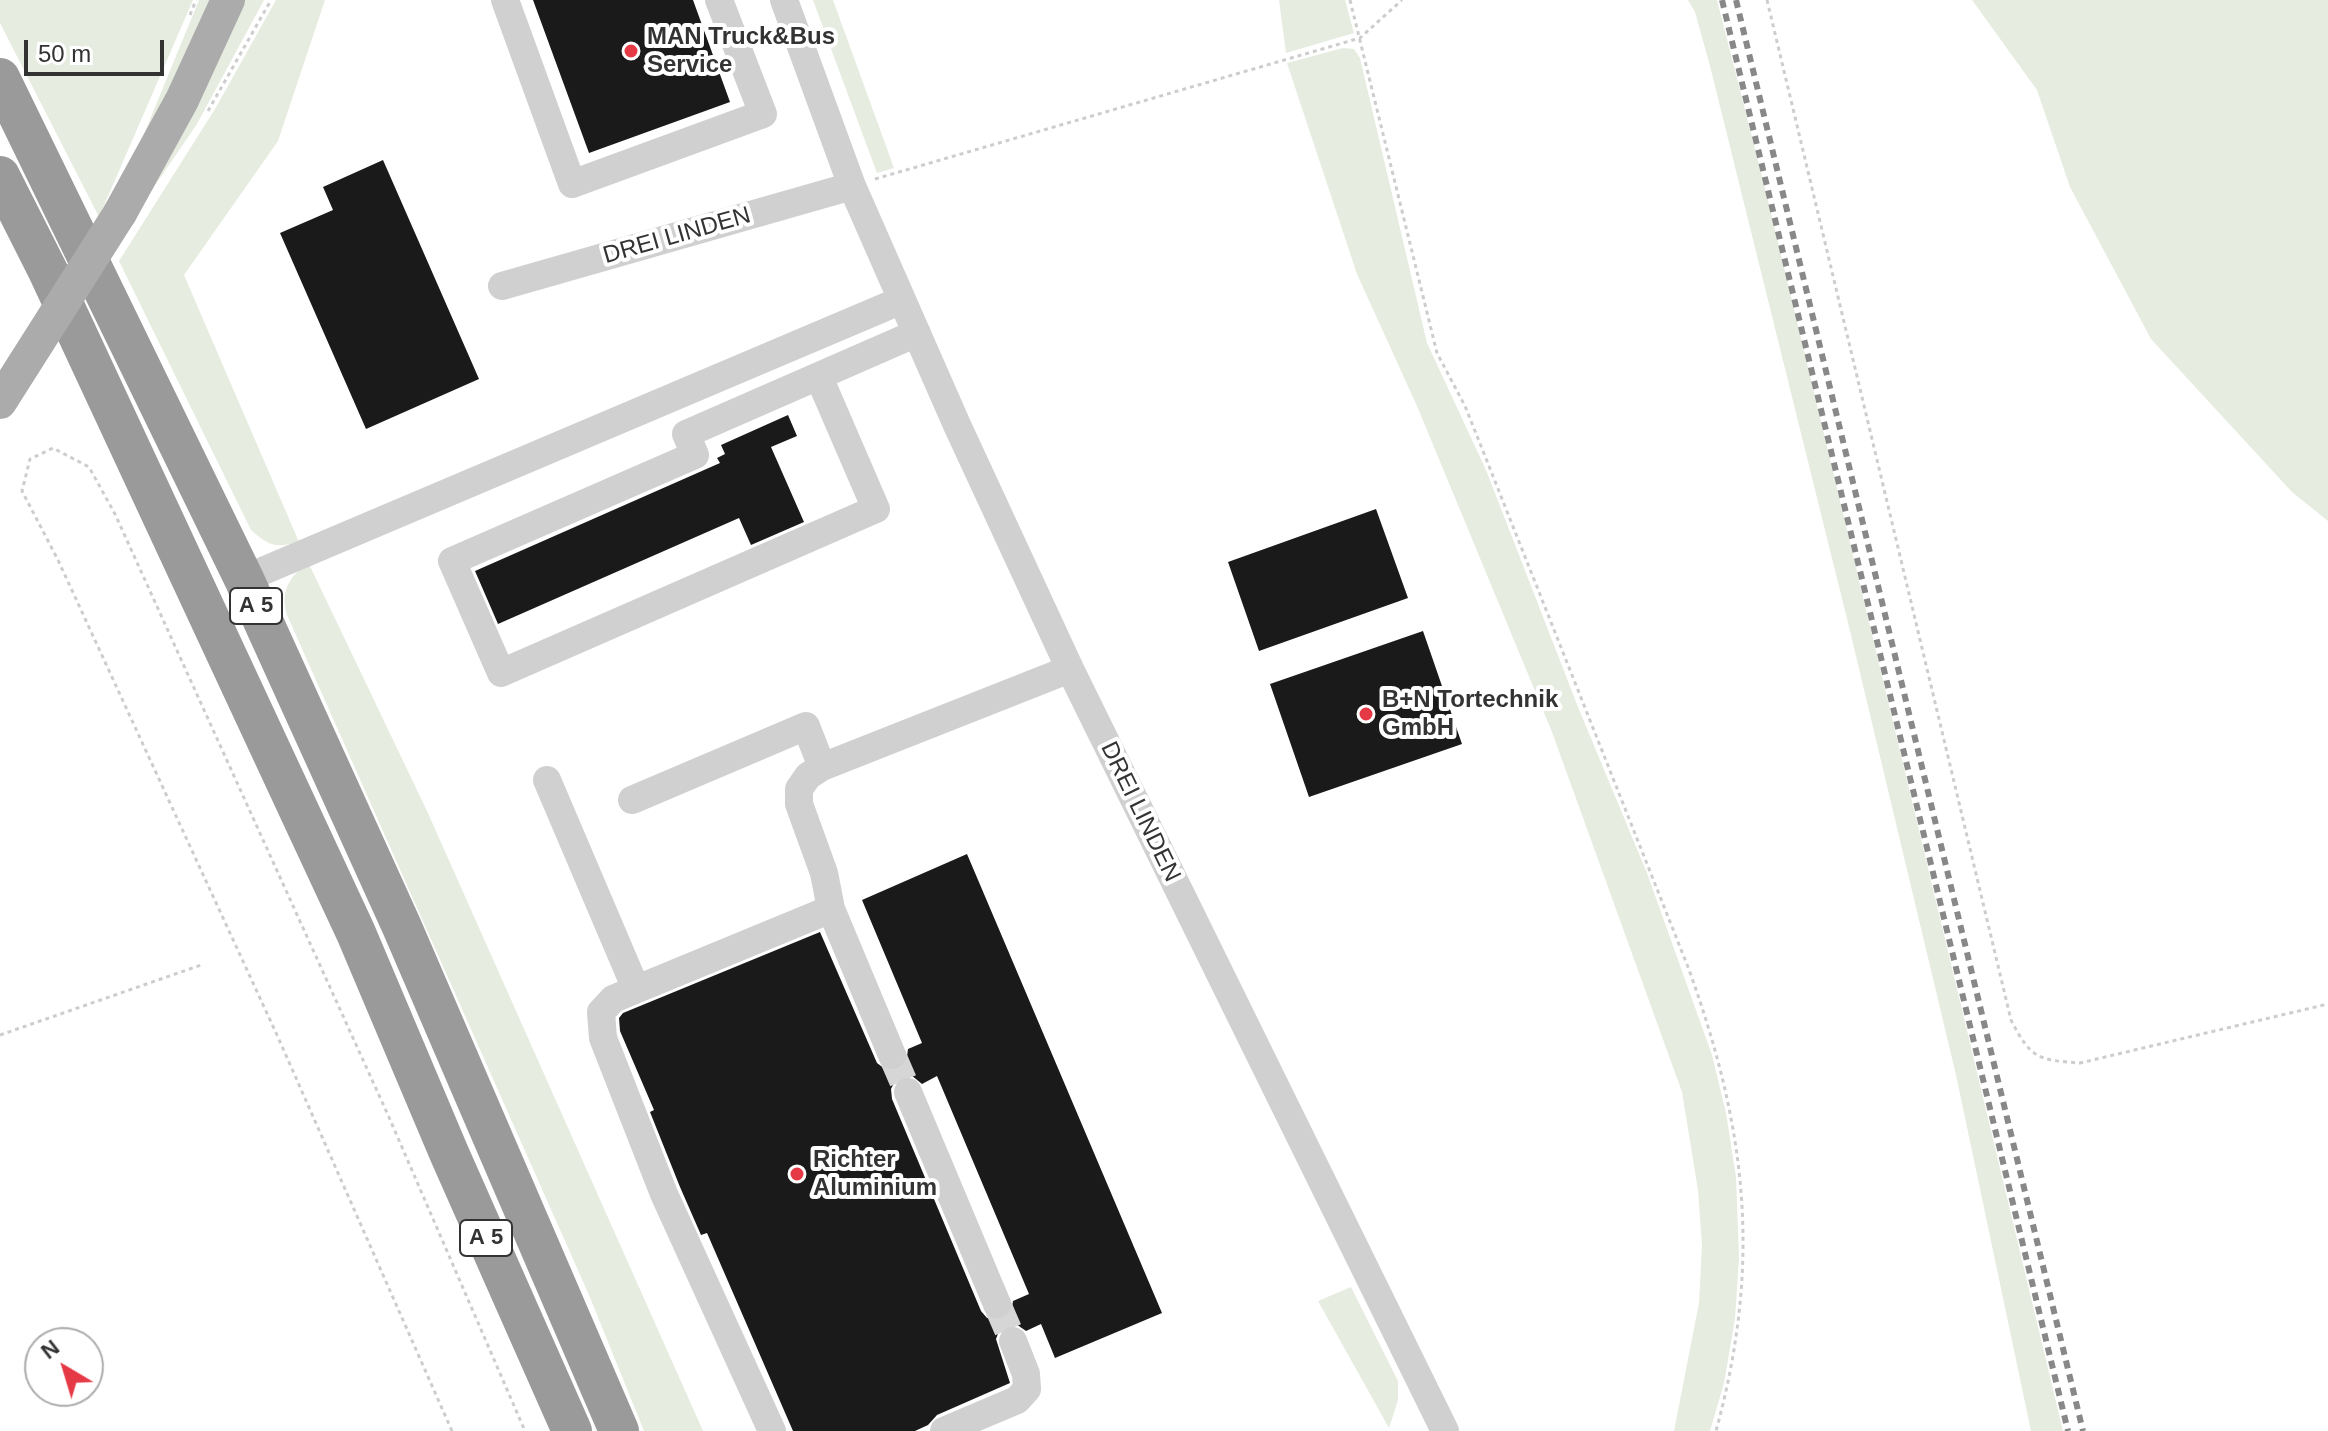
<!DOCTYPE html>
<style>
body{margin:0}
#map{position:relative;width:2328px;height:1431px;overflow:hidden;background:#fff;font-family:Helvetica,sans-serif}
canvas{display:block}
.north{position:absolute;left:24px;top:1327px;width:80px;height:80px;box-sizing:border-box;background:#fff;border:2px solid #adadad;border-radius:50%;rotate:322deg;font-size:22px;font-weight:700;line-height:32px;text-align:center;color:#333}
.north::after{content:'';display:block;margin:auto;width:28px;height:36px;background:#e63946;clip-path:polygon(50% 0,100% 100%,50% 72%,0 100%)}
.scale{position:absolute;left:24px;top:40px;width:140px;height:36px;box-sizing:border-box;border:4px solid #333;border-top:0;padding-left:10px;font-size:24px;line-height:28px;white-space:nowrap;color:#333;-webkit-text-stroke:6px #fff;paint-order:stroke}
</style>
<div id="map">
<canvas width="2328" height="1431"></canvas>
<div class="north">N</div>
<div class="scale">50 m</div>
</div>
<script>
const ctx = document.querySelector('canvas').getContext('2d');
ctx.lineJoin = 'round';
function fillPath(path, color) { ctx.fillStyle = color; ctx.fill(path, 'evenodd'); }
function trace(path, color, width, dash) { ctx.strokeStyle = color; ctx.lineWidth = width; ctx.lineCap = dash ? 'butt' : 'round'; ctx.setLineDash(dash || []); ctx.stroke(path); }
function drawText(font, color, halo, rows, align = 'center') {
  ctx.font = font + ' Helvetica,sans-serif'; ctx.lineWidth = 8; ctx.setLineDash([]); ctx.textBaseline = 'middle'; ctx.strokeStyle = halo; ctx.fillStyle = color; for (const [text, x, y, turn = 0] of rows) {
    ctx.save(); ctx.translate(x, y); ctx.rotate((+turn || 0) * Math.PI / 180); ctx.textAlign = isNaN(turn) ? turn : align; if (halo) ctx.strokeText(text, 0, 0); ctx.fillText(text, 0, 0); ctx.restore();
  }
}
fillPath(new Path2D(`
 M0 0H193L99 217 0 23Z
 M199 0H214L135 156Z
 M240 0H264L197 124 147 197Z
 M276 0H325L278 141 184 275 299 542C275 548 269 546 251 530L119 261 215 109Z
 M813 0H833L894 168 877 173Z
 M1279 0H1345L1354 33 1286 53Z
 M1688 0H1717L1764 184 2063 1431H2031L1956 1075 1851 635 1710 66 1695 12Z
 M1972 0H2328V521L2292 492 2151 339 2070 187 2037 90Z
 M1343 48 1354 49 1360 58 1427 343 1486 470 1578 707 1647 873 1712 1055 1726 1113 1736 1177 1739 1258 1735 1319 1724 1383 1710 1431H1674L1699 1303 1702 1246 1698 1190 1682 1092 1552 732 1417 406 1357 274 1287 63Z
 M308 562 427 811 703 1431H644L589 1295 287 615C280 590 289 578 308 562Z
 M1351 1287 1398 1381V1400L1389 1428 1318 1301Z`), '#e6ecdf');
fillPath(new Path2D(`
 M533 0H693L730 102 589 153Z
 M383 160 479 379 366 429 280 233 333 210 323 187Z
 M788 415 797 436 771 447 804 522 751 545 739 518 498 624 475 571 720 463 717 458 725 454 721 445Z
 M1376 509 1408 598 1259 651 1228 562Z
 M1423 631 1462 744 1309 797 1270 684Z
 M967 854 1162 1313 1055 1358 1041 1324 1026 1331 1016 1324 1006 1326 999 1331 996 1339 1010 1383 937 1415 928 1425 915 1431H793L707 1233 701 1235 680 1187 650 1112 654 1110 620 1031 619 1018 623 1013 820 932 877 1063 889 1072 899 1070 906 1065 908 1049 922 1043 862 900ZM911 1075 922 1084 937 1076 1029 1294 1013 1301 1011 1314 1003 1320 987 1318 981 1311 892 1099 891 1089 895 1081 902 1076Z`), '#1a1a1a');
trace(new Path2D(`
 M892 1055 908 1092
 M997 1304 1013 1341`), '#d6d6d6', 28, [28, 14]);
trace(new Path2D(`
 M1350 0 1437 353 1465 406 1483 451 1688 967C1747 1129 1762 1263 1716 1431
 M1767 0 2011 1020C2031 1059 2038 1060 2080 1063L2328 1004
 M190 15 196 0
 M208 111 271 0
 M875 179 1360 38 1402 0
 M0 1035 204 964
 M452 1431 277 1035 58 560 22 491 30 459 53 448 89 467 115 514 388 1115 525 1431`), '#cdcdcd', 3, [4, 4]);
trace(new Path2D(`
 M505 0 572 184 763 114 719 0
 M784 0 852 186 957 425 1070 669 1445 1431
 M502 286 852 186
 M819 377 876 509 501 673 452 561 695 455 686 434 917 333
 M244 579 902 300
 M547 780 636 989
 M632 800 806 726 822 767
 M892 1055 831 909 824 873 799 804V789L808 776 822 767 1070 669
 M908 1092 997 1304
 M772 1431 664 1194 603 1038 601 1012 613 999 831 909
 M944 1431 1017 1400 1027 1389 1026 1374 1013 1341`), '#d0d0d0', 28);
trace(new Path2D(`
 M120 213 182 100 228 0`), '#ababab', 34);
trace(new Path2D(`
 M0 78 244 579 402 927 619 1431
 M0 176 48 271 356 933 449 1153 572 1431`), '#9a9a9a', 40);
trace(new Path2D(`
 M1722 0 2068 1431
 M1736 0 2083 1431`), '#888', 6, [8, 6]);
trace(new Path2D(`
 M0 402 120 213`), '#ababab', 34);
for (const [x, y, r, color] of [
 [631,51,8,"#e63946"],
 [1366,714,8,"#e63946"],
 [797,1174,8,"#e63946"]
]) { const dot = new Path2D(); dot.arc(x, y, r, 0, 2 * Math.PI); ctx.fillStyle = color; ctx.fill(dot); trace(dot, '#fff', 3); }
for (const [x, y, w] of [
 [256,606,52],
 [486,1238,52]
]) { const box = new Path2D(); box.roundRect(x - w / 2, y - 18, w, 36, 6); ctx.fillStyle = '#fff'; ctx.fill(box); trace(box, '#333', 2); }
drawText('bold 22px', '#333', null, [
 ["A 5",256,606],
 ["A 5",486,1238]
]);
drawText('bold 24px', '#333', '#fff', [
 ["MAN Truck&Bus",647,37],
 ["Service",647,65],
 ["B+N Tortechnik",1382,700],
 ["GmbH",1382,728],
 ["Richter",813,1160],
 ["Aluminium",813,1188]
], 'left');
drawText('24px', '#333', '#fff', [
 ["DREI LINDEN",677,236,-16],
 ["DREI LINDEN",1140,812,64]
]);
</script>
